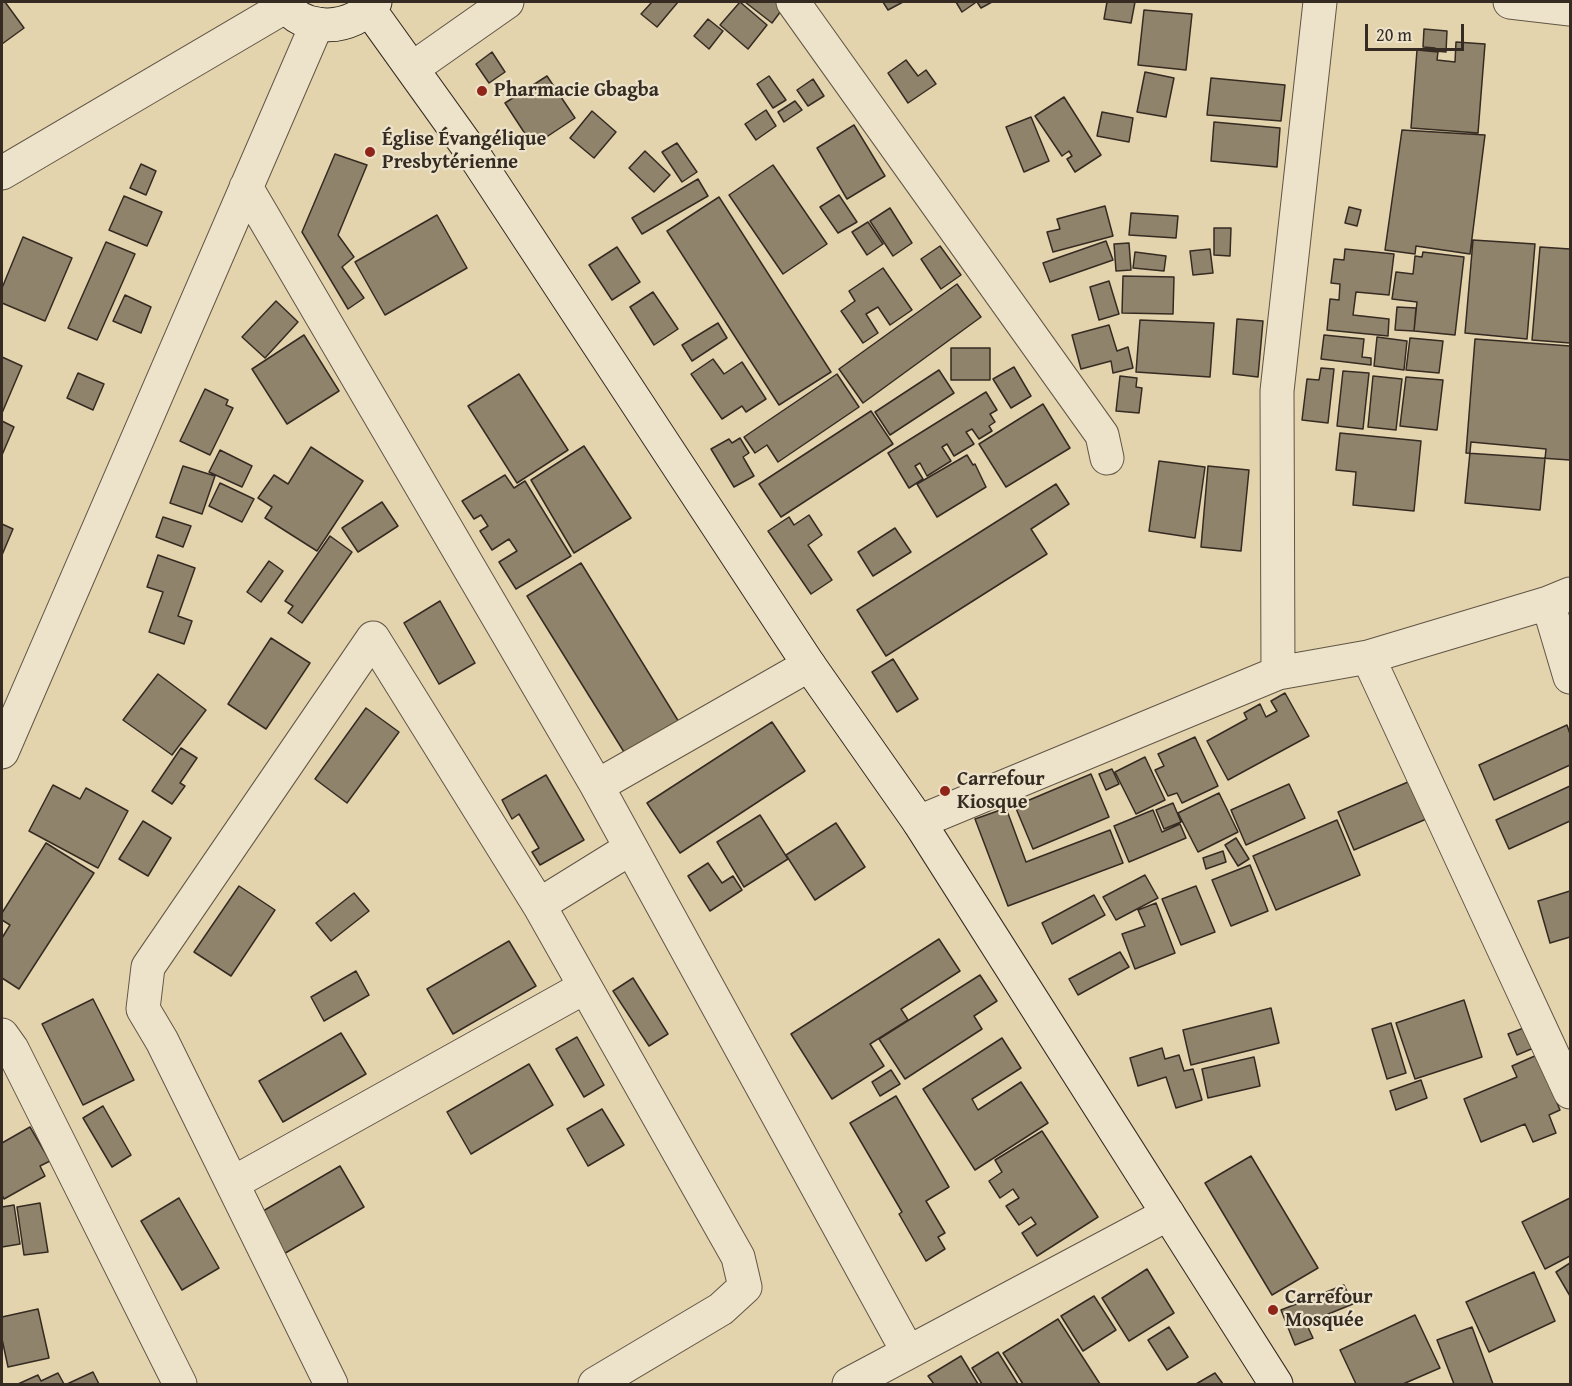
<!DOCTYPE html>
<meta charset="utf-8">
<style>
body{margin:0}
#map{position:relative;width:1572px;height:1386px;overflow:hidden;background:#e4d4ae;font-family:"Gentium Book Plus",serif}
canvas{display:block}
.frame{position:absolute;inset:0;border:3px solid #352b22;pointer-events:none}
.scale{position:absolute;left:1365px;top:24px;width:99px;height:27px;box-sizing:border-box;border:3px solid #352b22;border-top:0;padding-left:8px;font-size:18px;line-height:21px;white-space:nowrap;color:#352b22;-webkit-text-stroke:4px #ede3ca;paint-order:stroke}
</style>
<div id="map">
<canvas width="1572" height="1386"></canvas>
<div class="frame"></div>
<div class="scale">20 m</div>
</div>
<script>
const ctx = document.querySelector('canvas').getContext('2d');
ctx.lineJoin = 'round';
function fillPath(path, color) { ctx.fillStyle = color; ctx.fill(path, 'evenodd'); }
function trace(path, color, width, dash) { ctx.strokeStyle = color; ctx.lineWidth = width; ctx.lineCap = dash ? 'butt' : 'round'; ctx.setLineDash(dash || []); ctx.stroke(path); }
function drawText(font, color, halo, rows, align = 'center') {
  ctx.font = font + ' "Gentium Book Plus",serif'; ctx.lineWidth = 4.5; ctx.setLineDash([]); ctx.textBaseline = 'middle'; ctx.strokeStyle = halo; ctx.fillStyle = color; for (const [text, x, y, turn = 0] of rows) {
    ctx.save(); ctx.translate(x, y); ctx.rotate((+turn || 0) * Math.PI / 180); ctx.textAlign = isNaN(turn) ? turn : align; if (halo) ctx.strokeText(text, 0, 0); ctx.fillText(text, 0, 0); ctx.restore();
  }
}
const building = new Path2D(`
 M2 2H5L24 28 2 44Z
 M652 2H678L657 27 641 14Z
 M740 2 767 25 748 49 720 25Z
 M745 2H778L784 7 772 23Z
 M883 2H903L888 10Z
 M956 2H974L975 3 962 12Z
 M977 2H992L981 8Z
 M1107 2H1135L1131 23 1104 19Z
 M1144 10 1192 14 1186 70 1138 65Z
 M708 19 723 31 709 49 694 36Z
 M1424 29 1447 31 1446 52 1435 51V48L1423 47Z
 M1456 42 1485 44 1478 133 1411 128 1417 50 1438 52 1437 60 1455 62Z
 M492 52 505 72 489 83 476 64Z
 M906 60 918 76 926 70 936 84 908 103 888 73Z
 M1145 72 1174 78 1166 117 1137 112Z
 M547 76 575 118 533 146 505 103Z
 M769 76 786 100 773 108 757 84Z
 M1211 78 1285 85 1281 121 1207 115Z
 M813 79 824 96 808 106 797 90Z
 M1064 97 1101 155 1075 172 1067 159 1072 156 1069 151 1062 156 1035 116Z
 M795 101 802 110 784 122 778 112Z
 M766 110 776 126 756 140 745 124Z
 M592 111 616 132 594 158 570 138Z
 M1102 112 1133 118 1129 142 1097 136Z
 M1031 117 1049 161 1024 172 1006 127Z
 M1214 122 1280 128 1277 167 1211 161Z
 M854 125 885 176 847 199 817 148Z
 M1402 130 1485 135 1470 254 1416 246 1415 254 1385 250Z
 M677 143 697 172 682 182 662 152Z
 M645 151 670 175 654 192 629 168Z
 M335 154 367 165 338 235 354 257 342 267 364 298 348 309 302 232Z
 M141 164 156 171 146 195 130 188Z
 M773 165 827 244 783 274 729 195Z
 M698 179 708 196 642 234 632 218Z
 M839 195 857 222 838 233 820 207Z
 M124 196 162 212 147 246 109 230Z
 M719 197 831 372 779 405 667 231Z
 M1105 206 1113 236 1053 252 1047 232 1060 229 1057 219Z
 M1349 207 1361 210 1357 226 1345 223Z
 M890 208 912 243 893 256 870 221Z
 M1131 213 1178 216 1176 238 1129 235Z
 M437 215 467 268 385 315 355 262Z
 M868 222 883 244 867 255 852 232Z
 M1214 228H1231L1230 256 1214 255Z
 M23 237 72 258 45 321 2 303V288Z
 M1473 240 1535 244 1527 339 1465 333Z
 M1106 241 1113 260 1050 282 1043 263Z
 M106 242 135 254 97 340 68 328Z
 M1129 243 1131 270 1116 271 1114 244Z
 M940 246 961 275 941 289 921 259Z
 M617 247 640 282 612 300 589 265Z
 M1540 247 1570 249V343L1532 340Z
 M1210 249 1213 273 1193 275 1190 251Z
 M1345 249 1394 254 1389 295 1356 292 1353 315 1389 319 1388 336 1327 330 1330 299 1339 300 1340 284 1331 283 1334 259 1344 260Z
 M1135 252 1166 256 1164 271 1133 268Z
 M1423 252 1464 257 1455 335 1414 331 1417 302 1392 299 1396 272 1413 274 1415 256 1422 257Z
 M883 268 912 310 890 325 878 307 866 314 878 333 863 343 841 311 855 301 849 291Z
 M1123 276 1174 277 1173 314 1122 313Z
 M1109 281 1119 314 1099 320 1090 287Z
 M957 284 981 317 863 403 839 369Z
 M653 292 678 329 654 345 630 307Z
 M125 295 151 307 141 333 113 321Z
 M276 301 298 322 265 358 242 337Z
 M1397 307 1416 308 1414 331 1395 330Z
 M1237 319 1263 321 1258 377 1233 374Z
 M1140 320 1214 323 1210 377 1136 372Z
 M718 323 727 338 692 361 682 345Z
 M1109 325 1117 351 1128 347 1133 368 1113 373 1111 361 1081 369 1072 335Z
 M304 335 339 391 287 424 252 369Z
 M1324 335 1364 339 1362 357 1371 358V365L1321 359Z
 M1377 337 1407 341 1404 370 1374 366Z
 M1410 338 1443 341 1439 373 1406 370Z
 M1475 339 1570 346V460L1466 453Z
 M951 348H990V380H951Z
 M2 357 22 366 2 413Z
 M713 359 724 374 742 362 766 399 746 412 742 406 722 419 691 374Z
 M1014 367 1031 396 1011 408 993 379Z
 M1321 368 1334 369 1328 423 1302 420 1307 379 1319 380Z
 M939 370 954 393 890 435 875 412Z
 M1343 371 1369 373 1363 429 1337 426Z
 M78 373 104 384 93 410 67 398Z
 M519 374 568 450 517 483 468 406Z
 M837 374 859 407 778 462 767 445 755 453 744 437Z
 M1120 376 1137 378 1136 387 1142 388 1139 413 1116 411Z
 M1373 376 1402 379 1396 430 1368 427Z
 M1406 377 1443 380 1437 430 1400 426Z
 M205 389 228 400 226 405 233 408 210 455 180 441Z
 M986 392 997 410 990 414 995 422 989 426 992 431 979 439 972 429 966 432 974 444 954 456 947 444 942 447 951 461 927 476 920 463 915 466 923 479 909 488 888 453Z
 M1043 404 1070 448 1006 487 979 444Z
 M871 411 893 444 781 517 759 484Z
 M2 421 14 427 2 455Z
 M1340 433 1421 441 1414 511 1353 505 1356 472 1336 470Z
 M740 438 749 453 743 457 754 476 734 487 711 449 729 439 732 443Z
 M1471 442 1546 449 1540 510 1465 503Z
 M584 446 631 518 574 553 531 480Z
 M311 447 363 481 317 551 265 518 272 507 258 498 274 475 288 484Z
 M220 450 252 466 242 487 209 472Z
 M967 455 973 465 975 464 986 487 937 517 917 484Z
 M1159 461 1205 467 1195 538 1149 531Z
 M183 466 215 476 202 514 170 503Z
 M1208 466 1249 470 1241 551 1201 547Z
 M505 475 514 488 525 481 571 556 516 589 499 562 517 551 509 539 492 550 480 531 488 526 481 515 474 519 462 501Z
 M220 483 254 499 242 522 209 506Z
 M1056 484 1069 504 1031 529 1047 554 886 656 857 610Z
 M382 502 398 526 358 552 342 528Z
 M809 515 822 535 808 545 832 580 811 594 768 531 789 517 794 525Z
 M163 517 191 526 183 547 156 537Z
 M2 524 13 529 2 555Z
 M895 528 911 552 873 576 858 552Z
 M330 536 352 552 302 623 288 613 293 606 285 601Z
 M158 555 195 568 178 616 192 621 184 644 149 632 163 592 147 587Z
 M269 561 283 571 261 602 247 592Z
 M581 563 682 727 629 760 527 596Z
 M440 601 475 663 439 684 404 623Z
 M271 638 310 663 266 729 228 704Z
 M893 659 918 699 897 712 872 672Z
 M158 674 206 710 172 755 123 720Z
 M1285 693 1309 736 1228 780 1207 741 1247 719 1244 713 1260 704 1266 717 1277 711 1271 701Z
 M366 708 399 732 347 803 315 779Z
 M772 722 805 771 680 853 647 803Z
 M1567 725 1570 734V765L1494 800 1479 765Z
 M1195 737 1218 786 1182 803 1177 793 1168 796 1155 770 1164 766 1158 754Z
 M181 748 197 758 180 783 185 786 172 804 152 791Z
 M1145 757 1165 800 1136 814 1115 772Z
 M1112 769 1119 784 1106 790 1099 774Z
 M1091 774 1109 817 1033 849 1015 806Z
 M546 775 584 840 540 865 532 852 539 848 519 814 512 819 502 800Z
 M1422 776 1438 814 1354 850 1338 812Z
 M1289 784 1305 818 1246 845 1231 810Z
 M53 785 80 799 86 788 128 811 98 868 29 831Z
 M1570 786V821L1509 849 1496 820Z
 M1219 793 1238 832 1198 852 1178 813Z
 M1173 803 1181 822 1164 829 1156 810Z
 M1006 808 1026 862 1110 830 1123 863 1008 906 975 819Z
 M1153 810 1162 832 1180 824 1186 838 1129 862 1114 826Z
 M760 815 788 859 744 887 717 842Z
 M1337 820 1360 875 1276 910 1253 856Z
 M143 821 171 838 148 876 119 859Z
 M836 823 865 867 815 900 786 855Z
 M1236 838 1249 859 1238 866 1225 845Z
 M46 843 94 873 19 989 2 978V938L10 925 2 920V913Z
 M1223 851 1226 862 1206 869 1203 858Z
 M708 863 722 883 733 876 742 890 710 911 688 876Z
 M1250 865 1268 911 1231 926 1212 880Z
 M1145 875 1158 898 1116 920 1103 897Z
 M239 886 275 910 231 976 194 952Z
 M1196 886 1215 932 1181 945 1162 899Z
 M1570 891V937L1550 943 1538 901Z
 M354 893 369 911 331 941 316 923Z
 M1094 895 1105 915 1052 944 1042 923Z
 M1156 903 1175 953 1135 969 1122 934 1145 926 1138 910Z
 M939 939 960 971 901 1009 908 1020 870 1044 884 1066 832 1099 791 1034Z
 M509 941 536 986 453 1034 427 989Z
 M1120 952 1129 967 1078 995 1069 979Z
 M356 971 369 995 324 1021 311 997Z
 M980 975 997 1001 974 1016 982 1029 905 1079 879 1039Z
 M633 978 668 1034 649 1046 613 991Z
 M93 999 134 1080 83 1105 42 1024Z
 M1464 1000 1482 1057 1415 1079 1396 1023Z
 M1271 1008 1279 1043 1191 1065 1183 1030Z
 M1391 1023 1406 1073 1387 1079 1372 1029Z
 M1534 1024 1543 1044 1517 1055 1508 1034Z
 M341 1033 366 1074 283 1122 259 1081Z
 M577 1037 604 1085 584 1097 556 1049Z
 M1002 1038 1021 1068 972 1099 978 1110 1021 1082 1048 1123 975 1170 923 1089Z
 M1162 1048 1165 1059 1179 1055 1184 1071 1193 1069 1202 1100 1176 1108 1166 1077 1138 1086 1130 1058Z
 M1537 1055 1560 1110 1549 1115 1556 1133 1533 1142 1525 1124 1481 1142 1464 1099 1517 1077 1512 1066Z
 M1254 1057 1260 1086 1208 1098 1202 1069Z
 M529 1064 553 1105 471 1154 447 1112Z
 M891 1070 900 1084 880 1096 872 1082Z
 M1421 1080 1427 1098 1396 1110 1390 1091Z
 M896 1096 949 1187 926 1201 945 1233 938 1237 945 1249 926 1261 899 1214 902 1212 850 1123Z
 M103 1106 131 1155 112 1167 83 1118Z
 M602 1109 624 1145 588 1166 567 1129Z
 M30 1127 50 1161 40 1166 45 1176 4 1199 2 1195V1143Z
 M1042 1131 1098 1217 1037 1256 1022 1233 1036 1224 1031 1217 1019 1225 1006 1206 1019 1198 1013 1189 1000 1198 989 1181 1002 1172 995 1160Z
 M1251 1156 1318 1268 1272 1295 1205 1183Z
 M340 1166 364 1207 282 1255 258 1214Z
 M179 1198 219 1268 182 1290 141 1221Z
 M1570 1198V1256L1545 1269 1522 1222Z
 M40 1203 48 1252 24 1255 17 1207Z
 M14 1205 20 1244 2 1247V1207Z
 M1570 1263V1296L1556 1272Z
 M1147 1269 1174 1313 1129 1341 1102 1298Z
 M1534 1272 1555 1321 1489 1352 1466 1302Z
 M1344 1285 1353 1304 1306 1323 1313 1338 1295 1345 1281 1310Z
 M1094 1296 1116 1330 1083 1351 1061 1316Z
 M38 1309 49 1358 8 1367 2 1339V1317Z
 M1415 1315 1440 1368 1403 1384H1356L1340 1350Z
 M1058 1319 1100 1384H1023L1003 1353Z
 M1169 1327 1188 1357 1167 1370 1148 1340Z
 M1472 1327 1493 1384H1454L1437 1340Z
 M998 1352 1018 1384H982L972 1368Z
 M961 1356 978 1384H934L928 1376Z
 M93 1372 99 1384H67Z
 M58 1373 64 1384H18L38 1375 41 1381Z
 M1215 1373 1223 1384H1196Z`);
fillPath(building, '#90836b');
trace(building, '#352b22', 1.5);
const street = new Path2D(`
 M793 2 1102 435 1107 458
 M1510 2 1570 9
 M413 68 507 2
 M2 173 286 6
 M246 187 597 786 908 1352
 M1548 603 1570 677
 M1368 657 1570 1092
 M1278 673 1277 391 1320 2
 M2 752 317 24
 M597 786 809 665
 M919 822 1278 673 1368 657 1548 603 1570 594
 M539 905 631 848
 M2 1035 12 1049 180 1384
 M233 1183 585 987
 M331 1384 162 1041 143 1009 148 967 373 638 539 905 738 1257 745 1287 721 1309 595 1384
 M849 1384 1168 1214`);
const secondary = new Path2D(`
 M283 2C303 34 353 31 375 2
 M369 9 478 161 809 665 919 822 1276 1384`);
trace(street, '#615545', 35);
trace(secondary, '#352b22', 35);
trace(street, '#ede3ca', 33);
trace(secondary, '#ede3ca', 33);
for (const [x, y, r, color] of [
 [482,91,6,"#8f2418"],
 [370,152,6,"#8f2418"],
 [945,791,6,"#8f2418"],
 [1273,1310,6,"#8f2418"]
]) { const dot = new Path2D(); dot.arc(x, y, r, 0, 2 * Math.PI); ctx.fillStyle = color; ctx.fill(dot); trace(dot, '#ede3ca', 2); }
drawText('bold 20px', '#352b22', '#ede3ca', [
 ["Pharmacie Gbagba",494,91],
 ["Église Évangélique",382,140],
 ["Presbytérienne",382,163],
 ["Carrefour",957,780],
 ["Kiosque",957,803],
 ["Carrefour",1285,1298],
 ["Mosquée",1285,1321]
], 'left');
</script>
